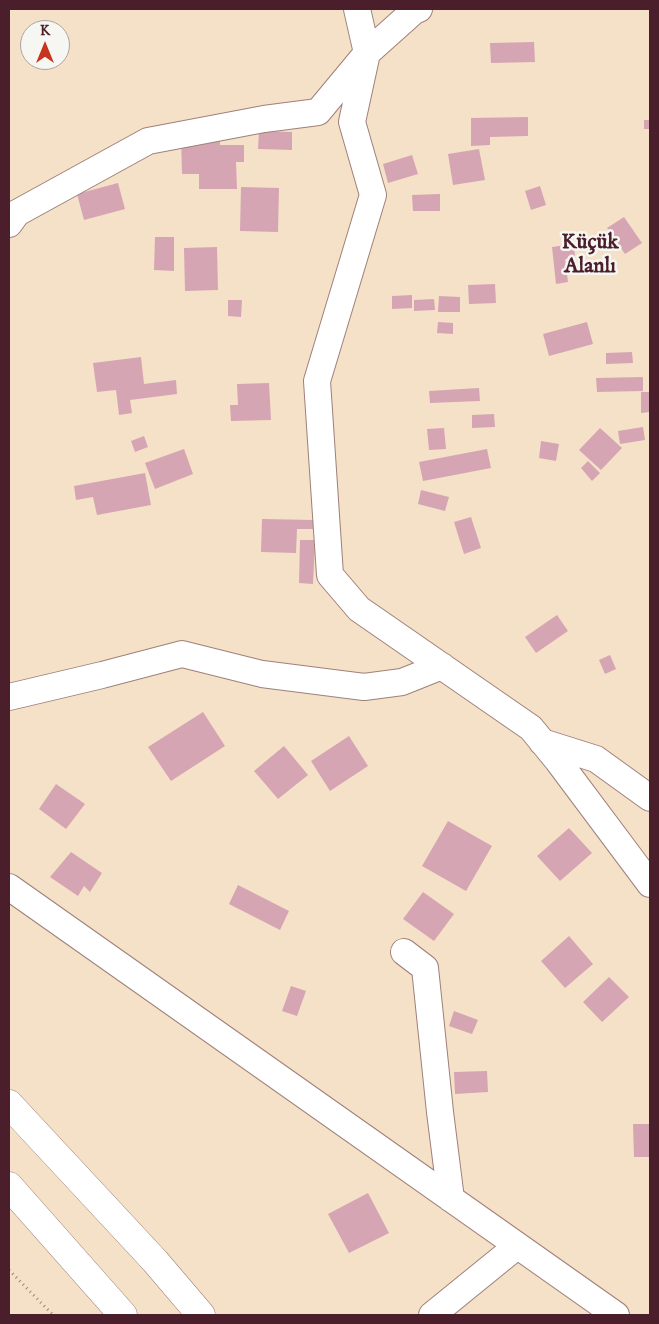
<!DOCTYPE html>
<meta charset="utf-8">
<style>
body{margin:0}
#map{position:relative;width:659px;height:1324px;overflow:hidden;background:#f4e1c8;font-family:"IM FELL English",serif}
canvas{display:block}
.frame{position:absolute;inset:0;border:10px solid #4a1f2b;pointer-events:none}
.north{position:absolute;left:20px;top:20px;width:50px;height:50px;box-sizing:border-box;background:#f6f6f2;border:1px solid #b1a0a2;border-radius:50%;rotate:0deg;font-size:14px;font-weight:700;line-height:20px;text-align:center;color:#4a1f2b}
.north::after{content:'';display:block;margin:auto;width:18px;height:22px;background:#c8321e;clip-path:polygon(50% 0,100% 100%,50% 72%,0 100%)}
</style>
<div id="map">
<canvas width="659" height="1324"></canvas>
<div class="frame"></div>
<div class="north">K</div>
</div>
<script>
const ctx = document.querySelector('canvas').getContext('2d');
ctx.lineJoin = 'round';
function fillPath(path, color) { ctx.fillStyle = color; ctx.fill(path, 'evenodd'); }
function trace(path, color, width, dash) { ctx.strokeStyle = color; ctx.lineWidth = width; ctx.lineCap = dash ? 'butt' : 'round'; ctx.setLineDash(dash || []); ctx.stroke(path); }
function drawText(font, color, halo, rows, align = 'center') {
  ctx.font = font + ' "IM FELL English",serif'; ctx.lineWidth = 5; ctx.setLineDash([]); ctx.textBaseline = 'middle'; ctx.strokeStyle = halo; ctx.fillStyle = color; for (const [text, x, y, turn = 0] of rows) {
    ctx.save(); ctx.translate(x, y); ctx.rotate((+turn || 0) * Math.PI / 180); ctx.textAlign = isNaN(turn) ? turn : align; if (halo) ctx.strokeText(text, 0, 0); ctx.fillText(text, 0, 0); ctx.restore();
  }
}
fillPath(new Path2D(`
 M534 42 535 62 491 63 490 43Z
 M528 117V136L490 137V145L471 146V118Z
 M644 120H650V129H644Z
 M259 131 292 132V150L258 149Z
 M181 138H220V145H244V162H236L237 189H199V174H182Z
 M479 149 485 180 453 185 448 154Z
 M412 155 418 174 388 183 383 164Z
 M118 183 125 209 84 220 77 194Z
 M540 186 546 205 531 210 525 191Z
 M241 187 279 188 278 232 240 231Z
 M440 194V211H413L412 195Z
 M624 217 642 243 625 254 607 228Z
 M155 237H174V271L154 270Z
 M574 244 575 258 565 259 568 282 556 284 552 247Z
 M217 247 218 290 185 291 184 248Z
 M495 284 496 303 469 304 468 285Z
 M412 295V308L392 309V296Z
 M439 296 460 297V312H438Z
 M434 299 435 310 414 311V300Z
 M228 300H242L241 317 228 316Z
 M438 322 453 323V334L437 333Z
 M587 322 593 344 549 356 543 334Z
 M632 352 633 363 606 364V353Z
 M141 357 144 384 176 380 177 394 130 400 132 413 119 415 116 390 97 392 93 363Z
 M643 377V391L597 392 596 378Z
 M269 383 271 420 231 421 230 405H238L237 384Z
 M479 388 480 401 430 403 429 391Z
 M641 392H650V412L641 413Z
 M494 414 495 427 472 428V415Z
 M643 427 645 440 620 444 618 431Z
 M444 428 446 449 429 450 427 429Z
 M600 428 622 448 601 470 579 450Z
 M144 436 148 447 135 452 131 441Z
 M541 441 559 444 556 461 539 458Z
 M184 449 193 474 155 489 145 463Z
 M487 449 491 468 423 481 419 462Z
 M588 461 600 473 592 481 581 468Z
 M145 473 151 505 97 515 93 497 76 500 74 486Z
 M421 490 449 497 445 511 418 504Z
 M471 517 481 548 464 554 454 522Z
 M262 519 314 520V529H297L296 553 261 552Z
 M300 540H315L313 584 299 583Z
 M557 615 568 631 536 653 525 637Z
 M610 655 616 669 605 674 599 660Z
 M203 712 225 746 171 781 148 747Z
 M349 736 368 766 330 791 311 761Z
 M284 746 308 775 278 799 254 771Z
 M56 784 85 804 66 829 39 809Z
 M448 821 492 846 466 891 422 866Z
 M569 828 592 853 560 881 537 856Z
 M71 852 102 873 90 892 84 886 78 896 50 877Z
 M238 885 289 911 280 930 229 904Z
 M423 892 454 914 434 941 403 919Z
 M569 936 593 964 565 988 541 961Z
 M609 977 629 997 602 1022 583 1002Z
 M291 986 306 991 297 1016 282 1011Z
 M454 1011 478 1020 472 1034 449 1026Z
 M487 1071 488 1092 455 1094 454 1072Z
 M633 1124H650V1157H634Z
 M368 1193 389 1233 349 1253 328 1214Z`), '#d6a5b3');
const minor = new Path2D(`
 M357 9 367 53 352 122 373 195 317 381 330 575 359 609 531 728 558 761 650 884
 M9 224 17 213 148 141 264 119 318 112 367 53 414 11 419 9
 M9 697 102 675 182 654 262 674 364 687 402 682 442 666
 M542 742 596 759 650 798
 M9 887 616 1315
 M404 952 425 968 440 1112 451 1199
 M432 1315 517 1246`);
const highway = new Path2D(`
 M9 1104 155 1261 201 1315
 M9 1186 123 1315`);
trace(minor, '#9f807a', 28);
trace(highway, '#9f807a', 29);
trace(new Path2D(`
 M9 1270 53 1315`), '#9f807a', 3, [1, 4]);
trace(minor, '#fff', 26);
trace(highway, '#fff', 28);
drawText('bold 21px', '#4a1f2b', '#f6f6f2', [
 ["Küçük",590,244],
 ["Alanlı",590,268]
]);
</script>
